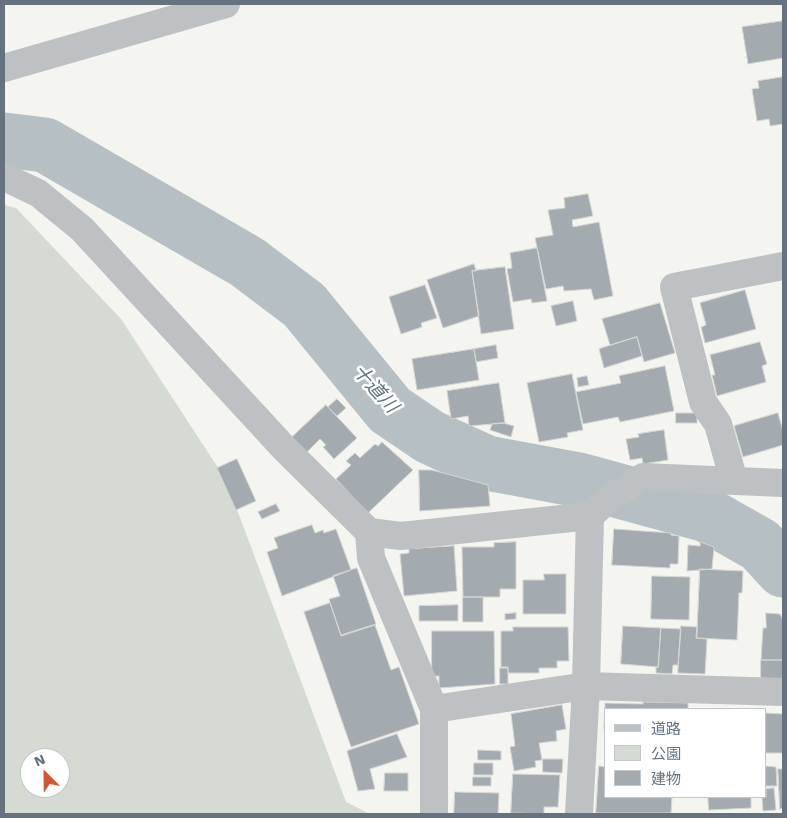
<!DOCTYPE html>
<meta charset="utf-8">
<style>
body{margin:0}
#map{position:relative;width:787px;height:818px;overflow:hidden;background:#f4f4f0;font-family:"Work Sans","Noto Sans JP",sans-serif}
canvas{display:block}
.frame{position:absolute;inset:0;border:5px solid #66737e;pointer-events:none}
.legend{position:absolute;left:604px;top:708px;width:162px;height:90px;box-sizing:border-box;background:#fff;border:1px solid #c2c7cb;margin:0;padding:6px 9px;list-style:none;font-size:15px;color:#66737e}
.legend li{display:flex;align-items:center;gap:10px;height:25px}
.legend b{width:25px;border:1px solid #c2c7cb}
.north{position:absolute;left:20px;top:748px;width:50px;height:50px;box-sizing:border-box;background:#fff;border:1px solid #c2c7cb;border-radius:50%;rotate:337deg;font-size:14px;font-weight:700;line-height:20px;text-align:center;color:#66737e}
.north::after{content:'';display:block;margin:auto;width:18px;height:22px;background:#cf5b35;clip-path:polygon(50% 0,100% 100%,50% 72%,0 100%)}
</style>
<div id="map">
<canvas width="787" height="818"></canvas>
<div class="frame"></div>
<ul class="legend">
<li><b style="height:6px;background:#bdc1c4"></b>道路</li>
<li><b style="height:14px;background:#d5dad2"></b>公園</li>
<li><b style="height:14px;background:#a4abb0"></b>建物</li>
</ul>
<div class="north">N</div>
</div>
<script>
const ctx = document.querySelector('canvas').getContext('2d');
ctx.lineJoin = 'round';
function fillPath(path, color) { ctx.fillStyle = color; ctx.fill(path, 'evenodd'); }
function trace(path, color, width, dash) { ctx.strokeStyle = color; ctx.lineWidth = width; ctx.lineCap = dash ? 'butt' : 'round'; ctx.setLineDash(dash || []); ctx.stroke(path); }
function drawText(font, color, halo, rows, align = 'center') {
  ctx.font = font + ' "Work Sans","Noto Sans JP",sans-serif'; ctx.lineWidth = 5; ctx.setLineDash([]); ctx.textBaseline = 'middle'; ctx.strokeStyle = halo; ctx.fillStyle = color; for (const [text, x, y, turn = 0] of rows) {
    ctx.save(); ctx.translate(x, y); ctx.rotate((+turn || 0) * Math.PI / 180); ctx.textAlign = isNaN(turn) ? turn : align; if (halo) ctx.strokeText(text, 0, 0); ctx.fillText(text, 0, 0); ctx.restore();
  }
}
fillPath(new Path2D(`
 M4 205 16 208 121 319 226 480 346 802 370 814H4ZM30 758H60V788H30Z`), '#d5dad2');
trace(new Path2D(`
 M4 140 45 145 247 262 304 305 390 410 430 437 487 463 579 480 707 515 760 545 783 570`), '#b6c0c4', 55);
const building = new Path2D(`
 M783 21V58L748 64 742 27Z
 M783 77V124L770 126 769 119 757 121 752 89 759 88 758 81Z
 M588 194 593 216 572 220 573 227 599 222 613 296 594 300 591 289 564 291 563 286 546 289 535 238 553 235 548 210 565 208 564 198Z
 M537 248 547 301 532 303 531 299 513 302 507 269 512 268 510 253Z
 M474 264 476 271H472L479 316 443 328 427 280Z
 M505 267 514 329 481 334 472 271Z
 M425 285 437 318 421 323 422 327 401 334 389 297Z
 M745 290 756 329 705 343 701 327 706 325 700 303Z
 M573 301 577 321 556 326 551 306Z
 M660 303 675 353 644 362 637 337 610 345 602 319Z
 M637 337 642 356 604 368 599 349Z
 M760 342 767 364 762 366 766 382 717 396 712 375H715L710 355Z
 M496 345 498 358 476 362 474 349Z
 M474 349 479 380 417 390 412 359Z
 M665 366 674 411 620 422 618 417 583 424 576 392 621 383 619 376Z
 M572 374 583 430 567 433 568 437 539 442 527 383Z
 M587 376 589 385 578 387 577 378Z
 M499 383 505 423 469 426 468 416 451 419 447 391Z
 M337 399 346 408 337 416 328 407Z
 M326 405 357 438 334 459 323 447 326 445 320 439 304 455 290 439Z
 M676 413H697V423H676Z
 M778 413 783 431V445L743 457 734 426Z
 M503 423 514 426 511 437 490 430 492 424Z
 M664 430 668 460 643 464 642 458 630 460 626 439 639 437 638 434Z
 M382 442 413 470 368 513 336 479 351 465 346 461 355 453 360 458 375 444 378 446Z
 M237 459 256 501 236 510 217 468Z
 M419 470H432L488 485 490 506 420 511Z
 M276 504 280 511 262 519 258 512Z
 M312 525 315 533 323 530 324 533 336 529 351 570 282 596 267 552 278 548 274 538Z
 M614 529 671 533V535L679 536 678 564H670V568L612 565Z
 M516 542V589H500V597H463L462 547H494V543Z
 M700 542 714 547 712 569 687 571 688 545 700 546Z
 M454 546 457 591 404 596 400 554 409 553V549Z
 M357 568 376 624 341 635 329 599 340 596 333 576Z
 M700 569 743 571 742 593H739L737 640 697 638Z
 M544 574H566V614H523V580H544Z
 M652 576 690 577 689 620 651 619Z
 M463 597H483V622H463Z
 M330 603 341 636 375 625 391 670 399 667 419 724 351 747 304 612Z
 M458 605V621H419V606Z
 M516 613V619L505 620V614Z
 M766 613 780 614 783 620V660H761L763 628H766Z
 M623 626 661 628 658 667 621 664Z
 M681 626 697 627 696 638 707 639 705 674 678 673Z
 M513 627H568L569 661H557V668H539V673H508V667H501V631H513Z
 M661 628 681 629 678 665H673L672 674 656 673V667H658Z
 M432 631H494L495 684 439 688V676H432Z
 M761 660H783V679L761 678Z
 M500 668H508V684H500Z
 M643 702 688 703V709H606L604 729 605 703 643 704Z
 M562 705 566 729 556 731 557 741 539 743 542 760 535 761 536 767 514 771 510 747 515 746 511 714Z
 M766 713 783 714V753H766Z
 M397 734 407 757 370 769 375 789 358 791 347 751Z
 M478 750 501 751V760H478Z
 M543 759H563L562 773 543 772Z
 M474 763H493V775H474Z
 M599 766 606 767V797H672L671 813H596Z
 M766 766 776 767 777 786H766Z
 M778 769H783V808L780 809Z
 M385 773H408V791H384Z
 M513 774 560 775 558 807H544V814L511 813Z
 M473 777H491V786H473Z
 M774 788 776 810 763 811 762 797H766V789Z
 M455 792 499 793 498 814H454Z
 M708 797H751V808L709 810Z`);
fillPath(building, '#a4abb0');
trace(building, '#d5d5d3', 1);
trace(new Path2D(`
 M4 68 226 4
 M4 177 38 193 82 229 284 448 369 532 401 536 590 516 606 501 643 477 783 483
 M734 481 718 424 703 402 674 287 783 266
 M369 532 371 558 434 709V814
 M434 709 586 686 783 692
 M579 814 586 686 590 516`), '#bdc1c4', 28);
drawText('italic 19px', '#62747b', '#fff', [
 ["十道川",375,389,48]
]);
</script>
